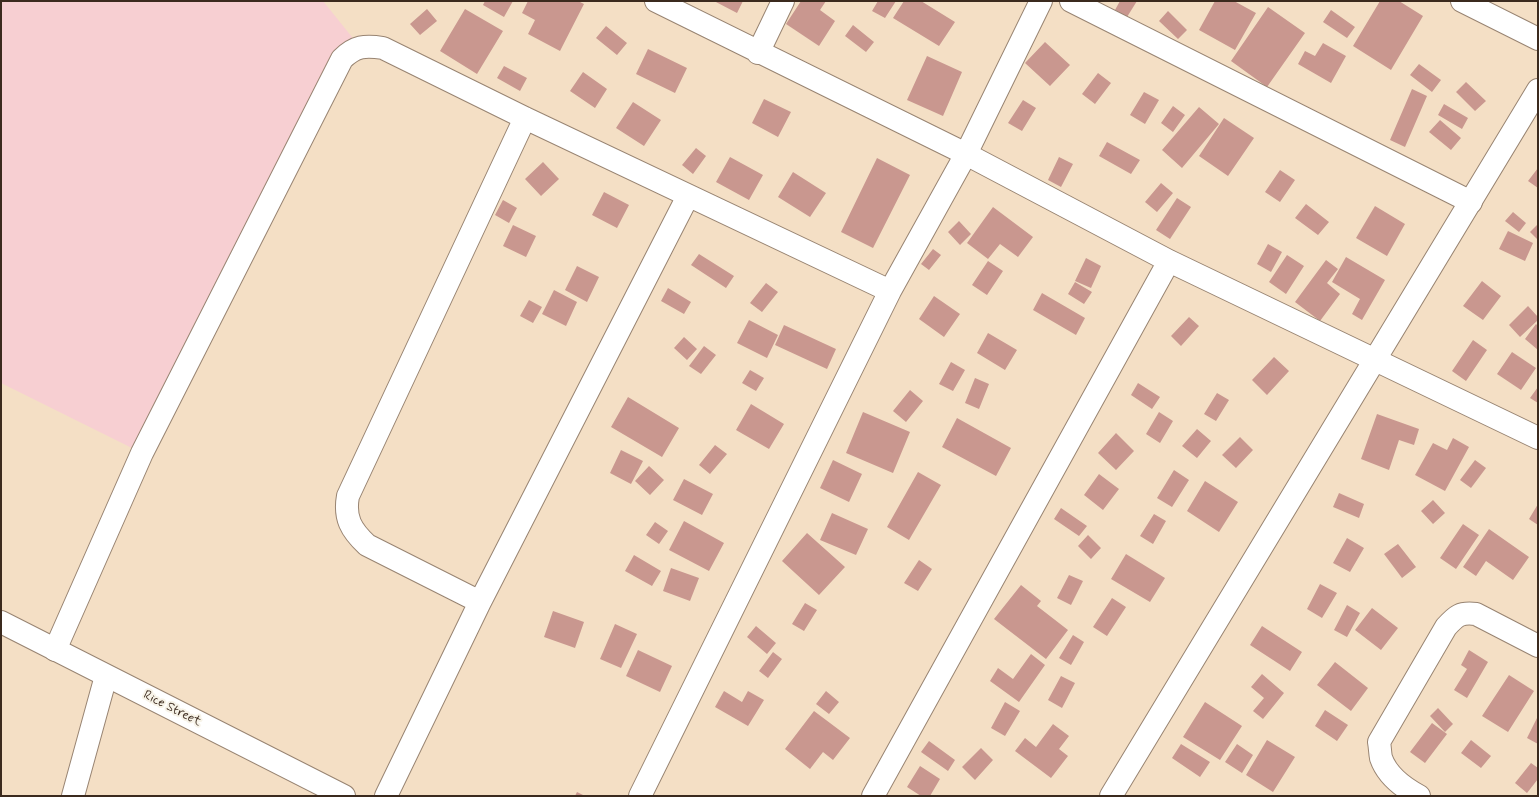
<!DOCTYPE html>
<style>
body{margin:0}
#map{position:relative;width:1539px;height:797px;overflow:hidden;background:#f4dfc5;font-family:Mynerve,sans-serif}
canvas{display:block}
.frame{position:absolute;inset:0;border:2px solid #3b2a1e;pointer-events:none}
</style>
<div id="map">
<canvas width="1539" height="797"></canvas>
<div class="frame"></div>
</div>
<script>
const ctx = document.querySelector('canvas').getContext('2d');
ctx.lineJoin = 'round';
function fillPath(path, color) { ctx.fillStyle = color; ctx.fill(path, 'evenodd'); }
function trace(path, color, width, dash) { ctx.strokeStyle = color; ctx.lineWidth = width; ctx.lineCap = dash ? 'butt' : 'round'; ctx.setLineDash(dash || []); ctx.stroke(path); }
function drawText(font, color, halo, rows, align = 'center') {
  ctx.font = font + ' Mynerve,sans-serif'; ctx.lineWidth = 4; ctx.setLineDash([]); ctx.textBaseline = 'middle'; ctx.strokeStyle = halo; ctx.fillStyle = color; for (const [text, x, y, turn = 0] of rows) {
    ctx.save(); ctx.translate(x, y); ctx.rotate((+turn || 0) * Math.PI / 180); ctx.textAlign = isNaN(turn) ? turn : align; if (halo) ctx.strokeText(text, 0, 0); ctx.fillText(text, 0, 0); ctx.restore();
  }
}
fillPath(new Path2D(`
 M1 1H323L360 47 142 453 1 383Z`), '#f7cfd2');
fillPath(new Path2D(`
 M485 1H513L504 17 483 5Z
 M528 1H578L584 4 560 51 528 34 535 20 522 13Z
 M714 1H743L737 13Z
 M801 1H826L820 10 835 21 819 46 786 24Z
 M878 1H896L885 18 872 11Z
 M904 1H921L955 22 939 46 893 18Z
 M1120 1H1137L1127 17 1115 10Z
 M1215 1H1234L1256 13 1235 50 1199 30Z
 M1380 1H1399L1423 16 1391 70 1353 46Z
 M1268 7 1305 33 1267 87 1231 61Z
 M427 9 437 21 420 35 410 24Z
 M465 9 503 31 477 74 440 51Z
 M1331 10 1355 27 1347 38 1323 22Z
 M1168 11 1187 30 1178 39 1159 21Z
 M853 25 874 42 866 52 845 36Z
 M606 26 627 43 617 55 596 38Z
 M1045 42 1070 65 1050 86 1025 63Z
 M1323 43 1346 56 1331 83 1298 64 1305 51 1315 56Z
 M648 49 687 68 675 93 636 74Z
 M927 56 962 72 943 116 907 100Z
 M1419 64 1441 80 1432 92 1410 75Z
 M504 66 527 78 520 91 497 78Z
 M583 72 607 89 595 108 570 91Z
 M1098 73 1111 83 1095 104 1082 94Z
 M1466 82 1486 101 1475 111 1456 92Z
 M1412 89 1427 96 1405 147 1390 140Z
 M1144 92 1159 100 1145 124 1130 115Z
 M764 99 791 112 778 137 752 123Z
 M1023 100 1036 108 1022 131 1008 123Z
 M633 102 661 120 644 146 616 128Z
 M1444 104 1468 118 1462 129 1438 115Z
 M1173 106 1185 115 1173 132 1161 123Z
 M1199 107 1219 124 1182 168 1162 150Z
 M1224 118 1254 138 1228 176 1199 156Z
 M1440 120 1461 138 1451 150 1429 132Z
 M1107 142 1140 160 1131 174 1099 156Z
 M696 148 706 156 693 174 682 165Z
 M730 157 763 175 749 200 716 182Z
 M1059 157 1073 164 1061 187 1048 180Z
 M877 158 910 175 873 248 841 232Z
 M543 162 559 179 541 196 525 179Z
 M1538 168V188L1528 181Z
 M1280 170 1295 180 1280 202 1265 192Z
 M793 172 826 193 810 217 778 197Z
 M1161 183 1173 193 1157 212 1145 202Z
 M604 192 629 205 617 228 592 215Z
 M1177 198 1191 207 1170 239 1156 230Z
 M503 200 517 208 509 223 495 215Z
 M1306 204 1329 222 1318 235 1295 218Z
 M1375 206 1405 224 1387 256 1356 238Z
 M993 207 1033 237 1018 257 1000 244 988 259 967 243Z
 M1513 212 1526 223 1519 232 1505 221Z
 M959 221 971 234 960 245 948 232Z
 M1538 224V240L1530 232Z
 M513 225 536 236 526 257 503 246Z
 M1508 231 1533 243 1525 261 1499 249Z
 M1268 244 1282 252 1271 272 1257 264Z
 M933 249 941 255 929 270 921 264Z
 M699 254 734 276 726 288 691 265Z
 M1287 255 1304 266 1286 294 1269 282Z
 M1346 257 1385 280 1362 320 1352 314 1360 299 1332 282Z
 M1086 258 1101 266 1091 288 1075 281Z
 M1326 260 1338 269 1327 283 1340 294 1320 321 1295 302Z
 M988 261 1003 271 987 295 972 285Z
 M577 266 599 277 587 302 565 290Z
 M1482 281 1501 296 1483 320 1463 306Z
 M1075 282 1092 292 1084 304 1068 294Z
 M766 283 778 292 762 312 750 303Z
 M668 288 691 302 684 314 661 301Z
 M554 290 577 302 566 326 542 314Z
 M1042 293 1085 318 1076 335 1033 310Z
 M934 296 960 314 944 337 919 319Z
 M529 300 542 307 533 323 520 316Z
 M1528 306 1538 317V320L1520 337 1509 325Z
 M1189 317 1199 326 1181 346 1171 336Z
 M749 320 778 335 767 358 737 343Z
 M1536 324 1538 326V350L1525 339Z
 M784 325 836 349 827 369 775 345Z
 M988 333 1017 350 1005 370 977 353Z
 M684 337 697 349 687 360 674 348Z
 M1473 340 1487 350 1466 381 1452 371Z
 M704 346 716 355 701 374 689 366Z
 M1512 352 1536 368 1521 390 1497 374Z
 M1274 357 1289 371 1267 395 1252 380Z
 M951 362 965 370 953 391 939 384Z
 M750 370 764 378 756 391 742 383Z
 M975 378 989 384 979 409 965 403Z
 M1138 383 1160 397 1152 409 1131 395Z
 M1538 387V403L1530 398Z
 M910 390 923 401 906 422 893 411Z
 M1217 393 1229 400 1216 421 1204 414Z
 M628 397 679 428 662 457 611 427Z
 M751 404 784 424 769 449 736 430Z
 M863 412 910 432 893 473 846 453Z
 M1159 412 1173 421 1160 443 1146 434Z
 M1377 414 1419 429 1414 445 1399 440 1389 470 1361 459Z
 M957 418 1011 448 996 476 942 447Z
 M1197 429 1211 441 1197 458 1182 446Z
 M1116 433 1134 451 1116 470 1098 453Z
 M1240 437 1253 450 1236 468 1222 455Z
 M1453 438 1469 447 1445 491 1415 475 1433 443 1447 450Z
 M715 445 727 454 710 474 699 465Z
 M621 450 643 461 631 484 610 473Z
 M833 460 862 474 849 502 820 488Z
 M1475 460 1486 468 1471 488 1460 480Z
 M649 466 664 480 650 495 635 481Z
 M1174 470 1189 480 1172 507 1157 498Z
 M918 472 941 485 909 540 887 527Z
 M1099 474 1119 489 1103 510 1084 495Z
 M684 479 713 494 702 515 673 500Z
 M1205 481 1238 502 1219 532 1187 511Z
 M1339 493 1364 504 1359 518 1333 507Z
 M1433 500 1445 513 1433 524 1421 511Z
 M1538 504V525L1529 519Z
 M1061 508 1087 526 1079 536 1054 519Z
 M832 513 868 529 856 555 820 540Z
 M1154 514 1166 521 1153 544 1140 536Z
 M684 521 724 543 709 571 669 550Z
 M655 522 668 531 659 544 646 535Z
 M1463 524 1479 535 1456 569 1440 558Z
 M1489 529 1529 557 1513 580 1486 561 1476 576 1463 567Z
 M807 533 845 567 819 595 782 561Z
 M1088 535 1101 548 1091 559 1078 546Z
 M1347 538 1364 548 1350 572 1333 563Z
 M1398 544 1416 567 1402 578 1384 554Z
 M1126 554 1165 578 1150 602 1111 579Z
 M634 555 661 571 652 586 625 571Z
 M919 560 932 569 918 591 904 583Z
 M671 568 699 578 690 601 663 591Z
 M1069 575 1083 581 1071 605 1057 598Z
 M1320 584 1337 593 1322 618 1307 609Z
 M1021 585 1041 601 1037 606 1068 630 1046 659 994 619Z
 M1112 598 1126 607 1107 636 1093 627Z
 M805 603 817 610 804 631 792 624Z
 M1347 605 1360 613 1347 637 1334 630Z
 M1372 608 1398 628 1381 650 1355 630Z
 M553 611 584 622 575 648 544 637Z
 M615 624 637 634 621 668 600 659Z
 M756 626 776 643 767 654 747 637Z
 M1262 626 1302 652 1290 671 1250 645Z
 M1073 635 1084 642 1071 665 1059 658Z
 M638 650 672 666 660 692 626 676Z
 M1469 650 1488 662 1467 698 1454 690 1467 669 1461 665Z
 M773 652 782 659 768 678 759 671Z
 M1031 654 1045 665 1019 702 990 681 998 668 1013 679Z
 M1335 662 1368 688 1351 711 1317 685Z
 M1262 674 1284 693 1263 719 1253 711 1264 698 1251 687Z
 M1509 675 1534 691 1508 732 1482 716Z
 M1061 676 1075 683 1062 708 1048 700Z
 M724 691 742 702 748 691 764 700 748 726 715 707Z
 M826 691 839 702 829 714 816 704Z
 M1005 702 1020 711 1005 736 991 728Z
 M1205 702 1242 726 1220 760 1183 737Z
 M1438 708 1453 724 1445 732 1430 716Z
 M1325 710 1348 725 1337 741 1315 726Z
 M814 711 850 738 833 760 823 752 810 769 785 749Z
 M1538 716V744L1527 738Z
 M1432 723 1447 734 1425 763 1410 752Z
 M1053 724 1069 736 1059 749 1068 756 1051 778 1015 751 1025 738 1036 747Z
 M1267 740 1295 757 1273 792 1246 775Z
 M1471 740 1491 756 1481 768 1461 753Z
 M929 741 955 760 948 771 921 752Z
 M1181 744 1210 762 1200 777 1172 758Z
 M1237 744 1253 755 1242 773 1225 762Z
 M981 748 993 760 975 780 962 767Z
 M1531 763 1538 768V779L1527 793 1515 783Z
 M920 766 940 779 930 796H921L907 787Z
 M577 792 585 796H575Z`), '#c9978f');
const minor = new Path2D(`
 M656 1 966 154 1169 261 1538 438
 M1071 1 1471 202
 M1462 1 1538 39
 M758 53 783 1
 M480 602 367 545C351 530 344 518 348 496L525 118
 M55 650 142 453 342 59C355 46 365 45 383 48L525 118 890 291
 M73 796 106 676
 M386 796 480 602 688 196
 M640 796 890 291 966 154 1041 1
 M873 796 1169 261
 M1419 796C1404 788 1387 775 1381 758 1380 753 1380 747 1379 742L1446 627C1456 616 1460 612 1476 614L1538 646`);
const tertiary = new Path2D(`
 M1 622 344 796
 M1111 796 1538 90`);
trace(minor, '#988472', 24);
trace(tertiary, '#988472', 24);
trace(minor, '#fff', 22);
trace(tertiary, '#fff', 22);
drawText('13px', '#3b2a1e', '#f7f3e8', [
 ["Rice Street",172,709,27]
]);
</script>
